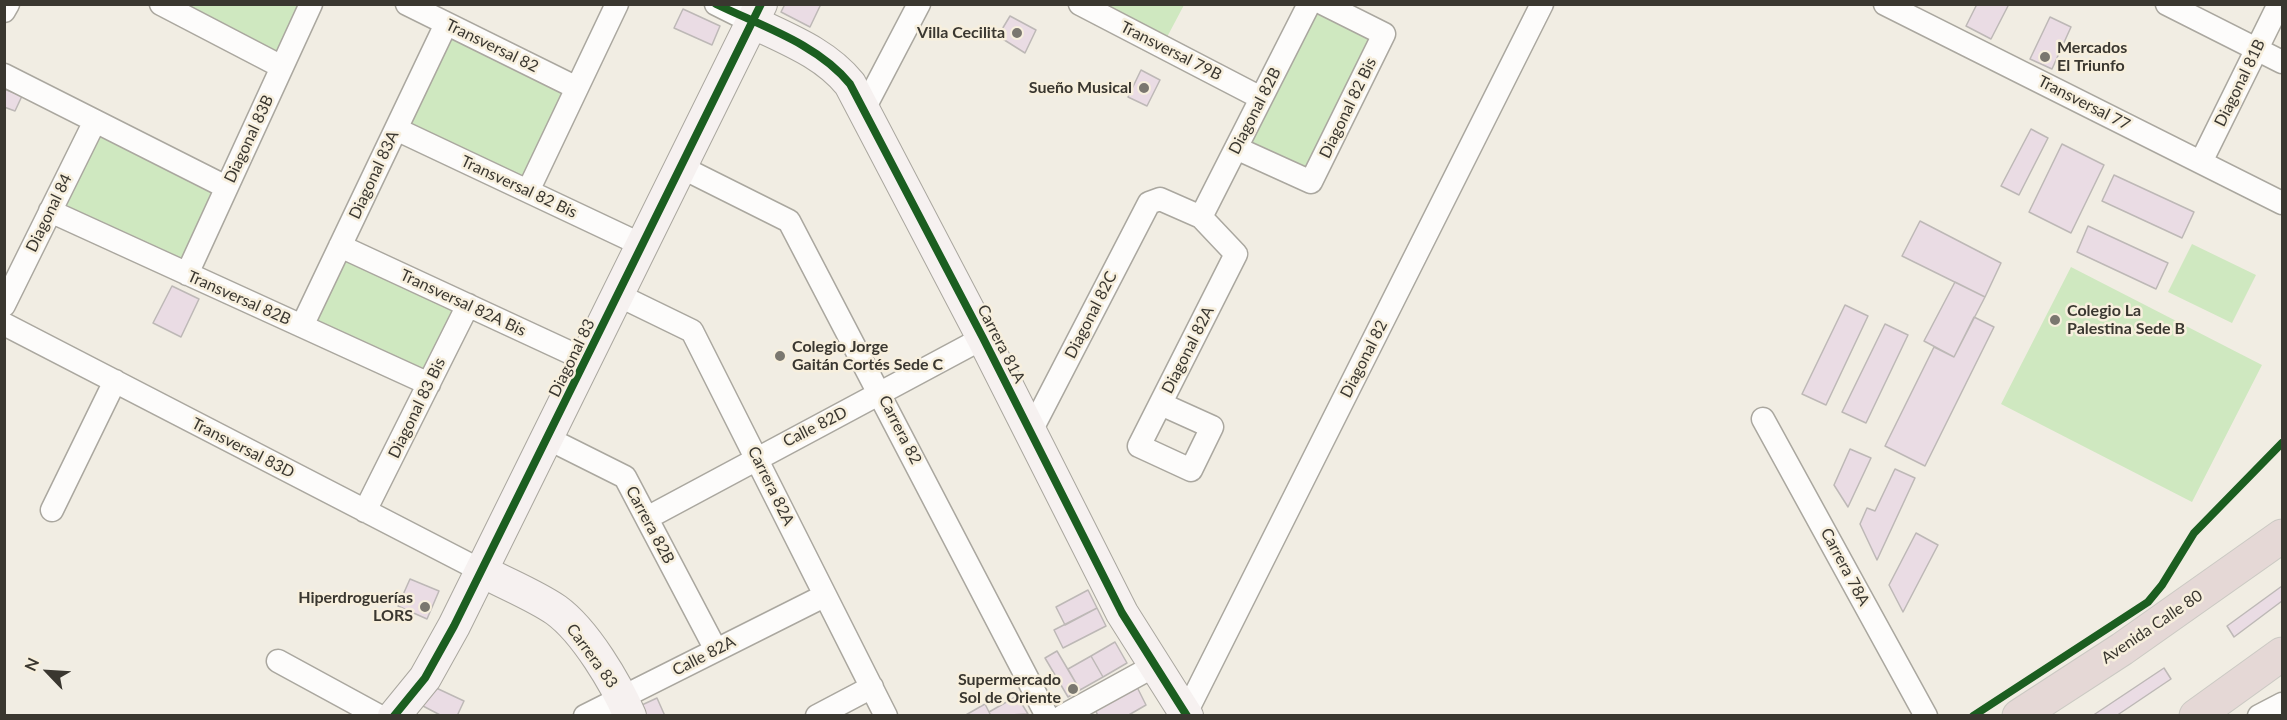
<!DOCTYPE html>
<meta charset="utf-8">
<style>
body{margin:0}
#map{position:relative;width:2287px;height:720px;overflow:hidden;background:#f1ede3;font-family:Lato,sans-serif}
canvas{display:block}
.frame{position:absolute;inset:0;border:6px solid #3a3730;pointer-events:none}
.north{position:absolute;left:18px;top:642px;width:60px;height:60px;-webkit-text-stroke:4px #f7efdd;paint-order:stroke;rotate:295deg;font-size:16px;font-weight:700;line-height:24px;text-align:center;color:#3a3730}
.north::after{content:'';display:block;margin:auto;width:21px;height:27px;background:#3a3730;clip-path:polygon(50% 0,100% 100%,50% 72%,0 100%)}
</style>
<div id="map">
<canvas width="2287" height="720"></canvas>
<div class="frame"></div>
<div class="north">N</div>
</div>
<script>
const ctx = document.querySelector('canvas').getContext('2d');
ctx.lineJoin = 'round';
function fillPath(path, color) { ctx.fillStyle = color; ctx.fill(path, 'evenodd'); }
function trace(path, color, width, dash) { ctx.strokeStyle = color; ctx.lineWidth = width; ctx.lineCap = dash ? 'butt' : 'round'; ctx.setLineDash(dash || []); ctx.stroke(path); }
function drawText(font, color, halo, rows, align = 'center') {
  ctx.font = font + ' Lato,sans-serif'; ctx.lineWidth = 5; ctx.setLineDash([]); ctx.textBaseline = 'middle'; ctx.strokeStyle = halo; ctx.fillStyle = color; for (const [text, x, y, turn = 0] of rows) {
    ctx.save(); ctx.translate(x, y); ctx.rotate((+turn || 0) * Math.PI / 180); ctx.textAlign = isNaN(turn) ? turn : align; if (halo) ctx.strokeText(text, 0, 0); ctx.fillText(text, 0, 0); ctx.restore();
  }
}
fillPath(new Path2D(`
 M161 5H311L282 67Z
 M1096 5H1184L1166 39Z
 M1317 8 1373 37 1305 172 1248 146Z
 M446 24 577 88 528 191 396 129Z
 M95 121 226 187 187 274 50 211Z
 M2192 244 2256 275 2232 323 2168 292Z
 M340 246 468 305 429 384 302 326Z
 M2071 267 2262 365 2192 502 2001 404Z`), '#cfe8c0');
const building = new Path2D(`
 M785 4H821L810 27 781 12Z
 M1977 4H2009L1991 39 1966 26Z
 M683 9 720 26 712 45 674 28Z
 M1010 16 1036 30 1025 53 998 36Z
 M2050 17 2071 27 2052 69 2030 59Z
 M1141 70 1160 80 1147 106 1128 97Z
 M4 89 22 96 15 111 4 107Z
 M2031 129 2048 138 2019 195 2001 186Z
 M2062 144 2104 165 2071 233 2029 212Z
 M2114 175 2194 212 2182 238 2102 201Z
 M1920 221 2001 263 1985 297 1902 256Z
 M2088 226 2168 263 2156 289 2077 252Z
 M1955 282 1985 297 1954 357 1924 341Z
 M172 286 199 299 181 337 153 323Z
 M1845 305 1868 316 1826 405 1802 394Z
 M1974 317 1994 327 1925 466 1885 446 1934 347 1954 357Z
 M1885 324 1908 335 1866 423 1842 412Z
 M1850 449 1871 458 1848 507 1834 485Z
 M1895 469 1915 478 1877 560 1860 524 1867 508 1875 511Z
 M1916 533 1938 545 1903 612 1889 585Z
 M410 579 439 591 427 619 398 606Z
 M2282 586V601L2234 637 2227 626Z
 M1088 590 1097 608 1065 625 1056 607Z
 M1097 608 1106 626 1063 648 1054 630Z
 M1115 642 1127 663 1103 677 1091 656Z
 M1057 651 1080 690 1068 697 1045 658Z
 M1091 656 1103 677 1080 690 1068 669Z
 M2164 668 2171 679 2116 716H2092Z
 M432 686 464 701 457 716H442L423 706Z
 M1137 687 1146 705 1127 716H1098L1095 709Z
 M1017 696 1028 714 991 716 989 712Z
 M657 698 665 716H633L631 710Z
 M985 704 991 716H964Z`);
fillPath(building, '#eadce4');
trace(building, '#bdb8b6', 1.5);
const street = new Path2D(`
 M161 4 282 67
 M407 4 577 88
 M716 4 752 22
 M1080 4 1261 98
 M1885 4 2282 203
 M2167 4 2282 62
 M4 11 8 4
 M4 75 226 187
 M864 109 919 4
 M396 129 642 245
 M1236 148 1311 182 1384 34 1324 4
 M2201 162 2279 4
 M681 167 789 221 1047 716
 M528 191 617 4
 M50 211 429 384
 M1201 217 1309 4
 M340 246 586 360
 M187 274 311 4
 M618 295 692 331 886 716
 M4 305 95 121
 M4 324 482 571
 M302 326 446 24
 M1763 419 1926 716
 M1030 433 1149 203 1160 199 1201 217 1236 254 1139 446 1191 470 1212 427 1161 404
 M547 438 625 477 716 650
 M52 510 115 381
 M365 511 468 305
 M647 518 983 338
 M278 661 379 716
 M1186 713 1542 4
 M585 716 824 596
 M817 716 872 687
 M1063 716 1154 666
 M2259 716 2282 704`);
const secondary = new Path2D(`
 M752 22C787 39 825 53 850 84L983 338 1122 613 1187 716
 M482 571C506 584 534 595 556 610 585 631 616 683 630 716
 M394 716 425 678 454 626 761 4`);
const highway = new Path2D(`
 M2019 716 2122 649 2282 536
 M2196 716 2282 654`);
trace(street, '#aaa79f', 25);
trace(secondary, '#aaa79f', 34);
trace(highway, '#cbc9c3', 35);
trace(street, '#fdfcfb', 22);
trace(secondary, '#f6f1f0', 32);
trace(highway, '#e5d8d6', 33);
trace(new Path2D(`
 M716 4C761 26 818 44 850 84L983 338 1122 613 1187 716
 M394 716 425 678 454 626 761 4
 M1973 716 2148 602 2162 585 2194 533 2282 443`), '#1b5e20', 8);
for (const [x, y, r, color] of [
 [1017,33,6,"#7a776f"],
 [2045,57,6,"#7a776f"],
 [1144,88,6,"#7a776f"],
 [2055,320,6,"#7a776f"],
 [780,356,6,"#7a776f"],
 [425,607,6,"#7a776f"],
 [1073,689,6,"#7a776f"]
]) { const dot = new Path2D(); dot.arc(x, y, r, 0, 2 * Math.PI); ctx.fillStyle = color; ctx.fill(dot); trace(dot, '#f7efdd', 2); }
drawText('bold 16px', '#3a3730', '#f7efdd', [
 ["Villa Cecilita",1005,33],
 ["Mercados",2057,48,"left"],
 ["El Triunfo",2057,66,"left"],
 ["Sueño Musical",1132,88],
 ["Colegio La",2067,311,"left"],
 ["Palestina Sede B",2067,329,"left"],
 ["Colegio Jorge",792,347,"left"],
 ["Gaitán Cortés Sede C",792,365,"left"],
 ["Hiperdroguerías",413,598],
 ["LORS",413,616],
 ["Supermercado",1061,680],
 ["Sol de Oriente",1061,698]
], 'right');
drawText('16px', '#3a3730', '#f7efdd', [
 ["Transversal 82",492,46,26],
 ["Transversal 79B",1171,51,27],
 ["Diagonal 81B",2240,83,-64],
 ["Transversal 77",2084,103,27],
 ["Diagonal 82 Bis",1348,108,-64],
 ["Diagonal 82B",1255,111,-63],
 ["Diagonal 83B",249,139,-65],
 ["Diagonal 83A",374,175,-65],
 ["Transversal 82 Bis",519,187,25],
 ["Diagonal 84",49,213,-64],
 ["Transversal 82B",239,298,24],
 ["Transversal 82A Bis",463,303,25],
 ["Diagonal 82C",1091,315,-63],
 ["Carrera 81A",1001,344,63],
 ["Diagonal 82A",1188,350,-63],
 ["Diagonal 83",572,358,-64],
 ["Diagonal 82",1364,359,-63],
 ["Diagonal 83 Bis",417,408,-64],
 ["Calle 82D",815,427,-27],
 ["Carrera 82",900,430,63],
 ["Transversal 83D",243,448,27],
 ["Carrera 82A",771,486,64],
 ["Carrera 82B",650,525,62],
 ["Carrera 78A",1845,567,62],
 ["Avenida Calle 80",2152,627,-34],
 ["Carrera 83",592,656,54],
 ["Calle 82A",704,656,-27]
]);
</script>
